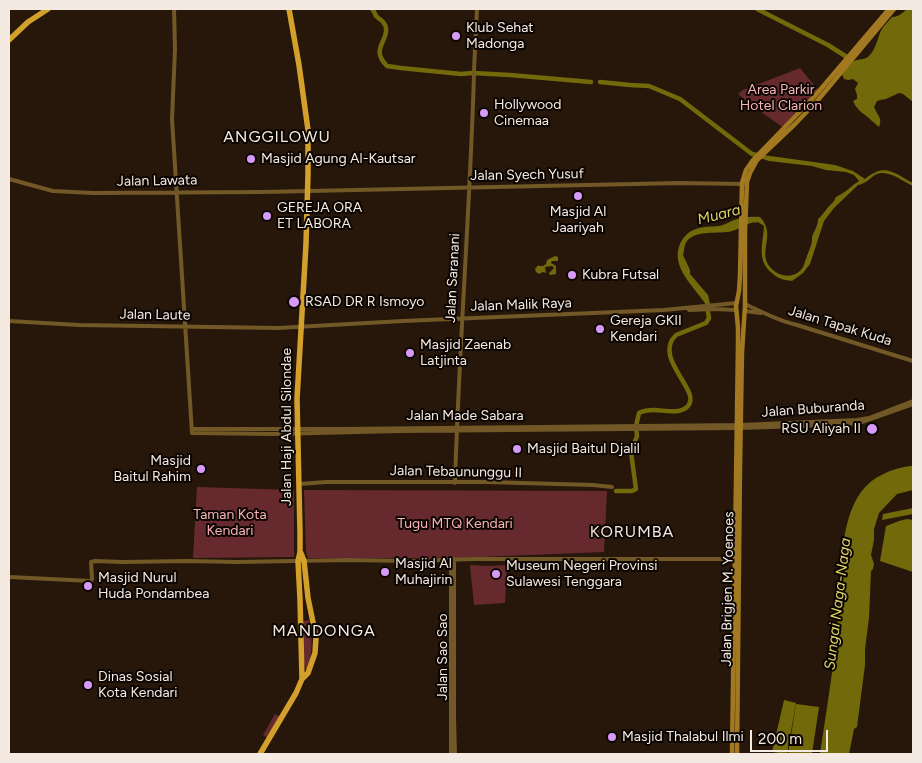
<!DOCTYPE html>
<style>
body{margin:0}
#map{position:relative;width:922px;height:763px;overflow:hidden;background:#27170a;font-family:Figtree,sans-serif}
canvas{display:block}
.frame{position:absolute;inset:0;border:10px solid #f5eae1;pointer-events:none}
.scale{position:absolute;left:750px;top:730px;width:78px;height:22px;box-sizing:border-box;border:2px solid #f5eae1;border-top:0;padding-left:6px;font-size:15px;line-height:18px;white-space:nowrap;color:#f5eae1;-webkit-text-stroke:4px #0b0502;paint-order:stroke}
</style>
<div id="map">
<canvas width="922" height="763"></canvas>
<div class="frame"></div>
<div class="scale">200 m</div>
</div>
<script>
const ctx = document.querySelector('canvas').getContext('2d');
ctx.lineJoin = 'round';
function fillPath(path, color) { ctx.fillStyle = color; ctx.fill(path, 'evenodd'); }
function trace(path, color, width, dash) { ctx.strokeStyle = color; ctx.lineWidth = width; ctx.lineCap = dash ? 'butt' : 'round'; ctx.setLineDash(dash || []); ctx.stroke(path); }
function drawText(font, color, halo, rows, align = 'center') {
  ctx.font = font + ' Figtree,sans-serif'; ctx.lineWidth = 4; ctx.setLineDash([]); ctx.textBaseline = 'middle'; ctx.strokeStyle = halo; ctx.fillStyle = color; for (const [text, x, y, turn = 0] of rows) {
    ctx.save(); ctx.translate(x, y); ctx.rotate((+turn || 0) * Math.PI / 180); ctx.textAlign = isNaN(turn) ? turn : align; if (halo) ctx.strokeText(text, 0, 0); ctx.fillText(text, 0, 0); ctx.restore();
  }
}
fillPath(new Path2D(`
 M800 68 818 90 784 128 751 105 738 94 743 90Z
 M197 487 294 490V557L193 558Z
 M304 490 607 491 604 552 455 558H308L306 552Z
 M470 565 489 566 507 565 505 603 474 605Z
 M309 620C312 637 314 654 306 671L304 662 303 622 304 621Z
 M275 714 281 717 268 738 263 735Z`), '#662a2e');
fillPath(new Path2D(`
 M907 9H913V102L903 94 899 93 886 99 880 100 877 101 874 107C877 115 883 118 879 127 876 125 875 123 872 121 865 114 857 111 853 101L857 99V95L855 89 858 83 853 79 848 80 844 79 842 74 853 61C858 59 865 60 869 56 875 50 877 41 880 33 882 27 888 22 892 17 899 17 902 13 907 9Z
 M763 155 835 165 853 171 865 179C885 162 894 173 913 183V186C902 181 887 168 875 175 869 179 865 184 858 185L834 208 824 221 810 264 803 273 792 281C784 280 779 279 773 274 756 261 763 245 764 226L758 222C756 223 753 222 751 223 744 225 739 229 732 231 719 235 691 228 685 245 684 248 684 252 683 255L690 270V274L708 295 710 304 706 305C695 287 670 268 680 244 683 237 689 231 696 229 703 226 712 227 719 226 724 225 729 222 734 220 741 217 752 216 760 217 777 235 757 252 770 267 779 278 796 279 803 267 804 265 805 261 806 259 807 254 810 250 811 245 812 243 812 240 812 237 814 231 818 226 818 219 822 216 823 213 826 210 829 205 834 203 836 197 845 193 851 186 859 181L854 175 846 172 826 170 812 166 769 161 760 158Z
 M555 256 558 257V261H552L551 263 556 266V274L550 275 549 273 554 268 552 266 545 267 546 273 543 272 539 274 536 272 535 269 536 268 538 265 539 266H543L546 264 547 260Z
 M910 466H913V490L897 494 879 513 874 529V540L871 555 874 564 873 569 871 571 869 618 865 649V665L857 727 854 729 849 754H820C825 719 831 684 835 649 836 637 838 626 838 614 841 578 839 522 861 492 873 476 891 469 910 466Z
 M913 508V514L882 520 883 514Z
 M907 519 913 520V572L880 561 886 526 899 521Z
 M784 700 796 703 787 754 772 752Z
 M796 704 819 707 812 754H788Z`), '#71690a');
trace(new Path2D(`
 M372 9C374 11 375 13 376 16 380 20 385 21 386 28 388 42 370 49 387 66L401 68 461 74 472 73 510 75 591 82
 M757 9 828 45 850 59
 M600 82 630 85 649 86 680 99 752 154 761 156
 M616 491H632L636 489 631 452 637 436 636 426 639 413C643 411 649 410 654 410 664 410 680 415 688 406 702 391 652 358 676 335L706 323 709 318 707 306`), '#71690a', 4.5);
trace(new Path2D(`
 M174 9 175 49 172 119 192 433 273 434 400 431 737 428 804 426 859 423 913 404
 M474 70 477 9
 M9 179 53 191 93 193 263 192 680 183 746 184
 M745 304C762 312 778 321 797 325L913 361
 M689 310 715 309 736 310
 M745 311 761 313
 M9 321 79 325 278 328 403 321 664 310 736 303
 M192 429H340L741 425 857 420 869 418 913 401
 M455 483C459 346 470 210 474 74
 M299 484 326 482H486L593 485 612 487
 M451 559V754
 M454 559V718L455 754
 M9 577 91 581 92 579 91 562 95 561 122 562 188 561 237 562 348 560 410 561 475 559H735`), '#715826', 4);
trace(new Path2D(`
 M732 754 738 344V328L736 306 739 291 740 275 742 183 746 170 753 160 814 97 889 9
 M737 754 740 467 742 352 745 306V231L747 182 750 173 757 160 795 124 818 100 894 9`), '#a27921', 4.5);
trace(new Path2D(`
 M289 9 299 65 308 130V174L306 244 297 399 300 533V552L298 561 300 599 302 679
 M9 40 28 22 48 9
 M260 754 296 693 302 679 308 673 315 653 316 637 308 598 304 561 301 553`), '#d4a02c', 5.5);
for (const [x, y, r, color] of [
 [456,36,5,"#d89af8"],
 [484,113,5,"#d89af8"],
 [251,159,5,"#d89af8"],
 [578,196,5,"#d89af8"],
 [267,216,5,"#d89af8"],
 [572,275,5,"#d89af8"],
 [294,302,6,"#d89af8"],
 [600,329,5,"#d89af8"],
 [410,353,5,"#d89af8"],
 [872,429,6,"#d89af8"],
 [517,449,5,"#d89af8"],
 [201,469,5,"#d89af8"],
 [385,572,5,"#d89af8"],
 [496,574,5,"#d89af8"],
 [88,586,5,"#d89af8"],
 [88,685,5,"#d89af8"],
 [612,737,5,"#d89af8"]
]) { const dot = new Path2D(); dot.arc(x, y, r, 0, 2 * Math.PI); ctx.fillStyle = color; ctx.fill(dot); trace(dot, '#0b0502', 2); }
drawText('14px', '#f5eae1', '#0b0502', [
 ["Klub Sehat",466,28],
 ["Madonga",466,44],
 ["Hollywood",494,105],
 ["Cinemaa",494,121],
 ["Masjid Agung Al-Kautsar",261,159],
 ["GEREJA ORA",277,208],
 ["ET LABORA",277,224],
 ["Masjid Al",578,212,"center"],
 ["Jaariyah",578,228,"center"],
 ["Kubra Futsal",582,275],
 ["RSAD DR R Ismoyo",305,302],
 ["Gereja GKII",610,321],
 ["Kendari",610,337],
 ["Masjid Zaenab",420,345],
 ["Latjinta",420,361],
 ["RSU Aliyah II",861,429,"right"],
 ["Masjid Baitul Djalil",527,449],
 ["Masjid",191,461,"right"],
 ["Baitul Rahim",191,477,"right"],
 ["Masjid Al",395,564],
 ["Muhajirin",395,580],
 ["Museum Negeri Provinsi",506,566],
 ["Sulawesi Tenggara",506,582],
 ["Masjid Nurul",98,578],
 ["Huda Pondambea",98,594],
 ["Dinas Sosial",98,677],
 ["Kota Kendari",98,693],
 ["Masjid Thalabul Ilmi",622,737]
], 'left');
drawText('14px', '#f8b3b4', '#0b0502', [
 ["Area Parkir",781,90],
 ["Hotel Clarion",781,106],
 ["Taman Kota",230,515],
 ["Kendari",230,531],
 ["Tugu MTQ Kendari",455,524]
]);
drawText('14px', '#f5eae1', '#0b0502', [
 ["Jalan Syech Yusuf",527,175,-1],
 ["Jalan Lawata",157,181,-1],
 ["Jalan Saranani",453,278,-87],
 ["Jalan Malik Raya",521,305,-2],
 ["Jalan Laute",155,315,1],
 ["Jalan Tapak Kuda",840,326,17],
 ["Jalan Buburanda",813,409,-4],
 ["Jalan Made Sabara",465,416],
 ["Jalan Haji Abdul Silondae",287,427,-90],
 ["Jalan Tebaununggu II",456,472,1],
 ["Jalan Brigjen M. Yoenoes",728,589,-89],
 ["Jalan Sao Sao",443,657,-90]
]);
drawText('italic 15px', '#e1d665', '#0b0502', [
 ["Muara",719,215,-14],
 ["Sungai Naga-Naga",838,604,-83]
]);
ctx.letterSpacing = '1px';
drawText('16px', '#f5eae1', '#0b0502', [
 ["ANGGILOWU",277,137],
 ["KORUMBA",632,532],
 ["MANDONGA",324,631]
]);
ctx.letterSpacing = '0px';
</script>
